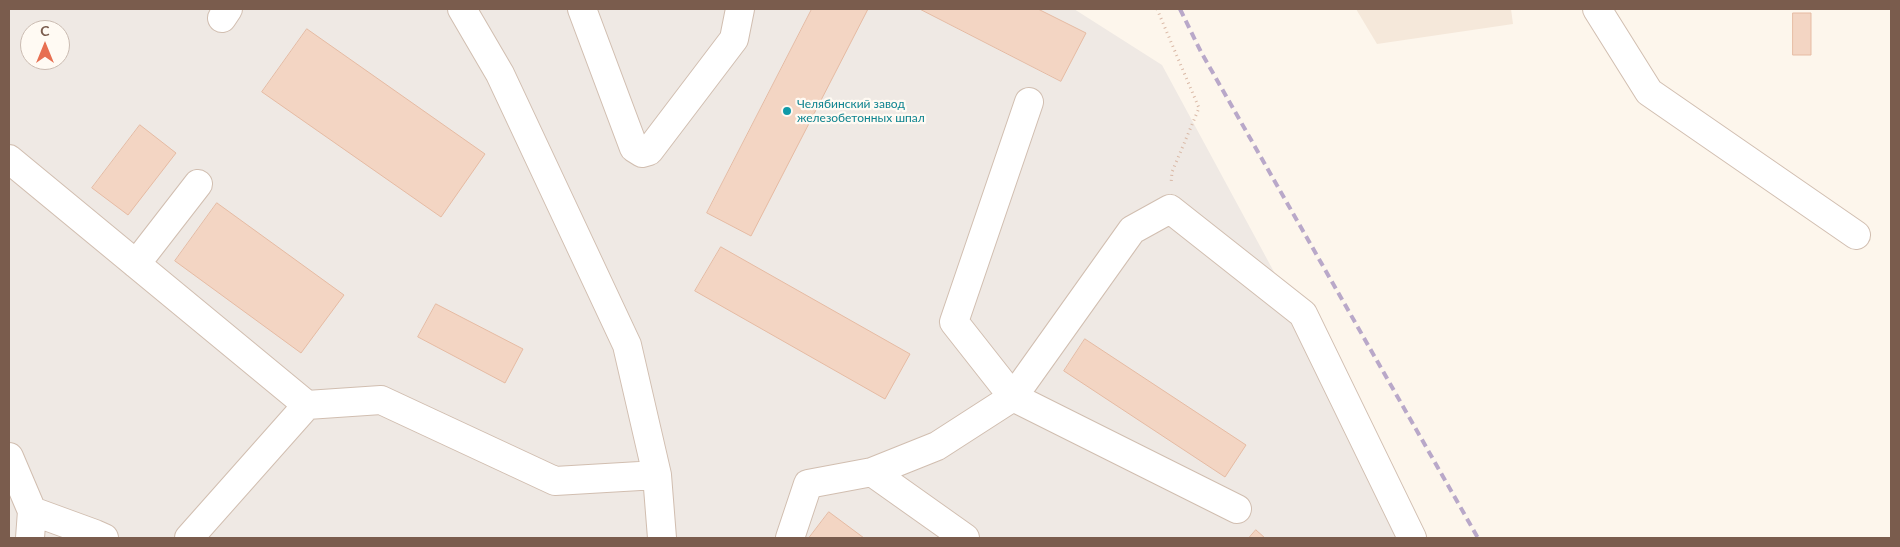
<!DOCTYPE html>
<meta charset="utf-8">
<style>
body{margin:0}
#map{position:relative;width:1900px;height:547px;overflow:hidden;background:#fdf6ec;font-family:Lato,sans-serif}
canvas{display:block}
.frame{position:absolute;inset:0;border:10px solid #7a5c4d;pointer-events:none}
.north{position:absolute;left:20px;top:20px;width:50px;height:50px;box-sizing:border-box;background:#fffaf3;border:1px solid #cabbb1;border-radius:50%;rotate:0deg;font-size:14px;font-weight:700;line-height:20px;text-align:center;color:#7a5c4d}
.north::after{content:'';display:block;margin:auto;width:18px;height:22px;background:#e76f51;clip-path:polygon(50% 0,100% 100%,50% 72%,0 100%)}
</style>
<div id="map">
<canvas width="1900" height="547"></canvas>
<div class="frame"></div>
<div class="north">С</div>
</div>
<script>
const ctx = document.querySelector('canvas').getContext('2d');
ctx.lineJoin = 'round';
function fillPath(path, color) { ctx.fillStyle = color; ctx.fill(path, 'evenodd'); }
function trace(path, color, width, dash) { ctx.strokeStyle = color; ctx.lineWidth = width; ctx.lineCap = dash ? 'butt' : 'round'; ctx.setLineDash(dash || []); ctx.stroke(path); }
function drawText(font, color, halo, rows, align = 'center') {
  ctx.font = font + ' Lato,sans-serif'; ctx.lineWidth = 4.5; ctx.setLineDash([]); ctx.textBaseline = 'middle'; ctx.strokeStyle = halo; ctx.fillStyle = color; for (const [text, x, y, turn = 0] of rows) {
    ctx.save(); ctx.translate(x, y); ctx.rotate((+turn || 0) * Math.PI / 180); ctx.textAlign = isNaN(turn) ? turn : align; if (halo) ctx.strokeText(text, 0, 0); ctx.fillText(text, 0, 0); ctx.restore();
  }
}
fillPath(new Path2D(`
 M1356 9H1511L1513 24 1377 44Z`), '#f5e8da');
fillPath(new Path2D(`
 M9 9H1074L1162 65 1418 538H9ZM30 30H60V60H30Z`), '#efe9e4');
const building = new Path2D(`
 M812 9H868L751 236 707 213Z
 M920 9H1038L1086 33 1061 81Z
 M1793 13H1811V55H1793Z
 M307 29 485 154 441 217 262 92Z
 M140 125 176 153 128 215 92 188Z
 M217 203 344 295 301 353 175 261Z
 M721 247 910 354 885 399 695 291Z
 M436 304 523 349 505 383 418 337Z
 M1085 339 1246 445 1225 477 1064 371Z
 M829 512 864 538H809Z
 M1256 530 1265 538H1249Z`);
fillPath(building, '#f3d5c3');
trace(building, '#e6bba3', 1);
const minor = new Path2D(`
 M462 9 500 74 627 345 657 475 662 538
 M582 9 634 148 642 153 649 151 734 39 740 9
 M1597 9 1649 92 1856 235
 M222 18 228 9
 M1029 102 954 322 1013 397 1237 509
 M9 159 307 405 381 400 555 481 657 475
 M136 264 198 184
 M9 457 32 511 30 538
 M872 472 965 538
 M32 511 95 534 104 538
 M189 538 307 405
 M790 538 808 484 872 472 937 446 1013 397 1132 230 1170 209 1303 314 1412 538`);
trace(minor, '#d1beb0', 30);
trace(new Path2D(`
 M1157 9 1199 108 1172 172 1171 184`), '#d9b8a5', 3, [1, 4]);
trace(minor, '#fff', 28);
trace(new Path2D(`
 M1180 9 1201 52 1478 538`), '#b9a8c9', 4, [8, 5]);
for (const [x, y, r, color] of [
 [787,111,5,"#0f9aa8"]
]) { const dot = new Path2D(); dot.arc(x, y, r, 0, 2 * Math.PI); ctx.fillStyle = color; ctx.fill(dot); trace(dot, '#fffaf3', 2); }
drawText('12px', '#0d838f', '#fffaf3', [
 ["Челябинский завод",797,104],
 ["железобетонных шпал",797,118]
], 'left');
</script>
